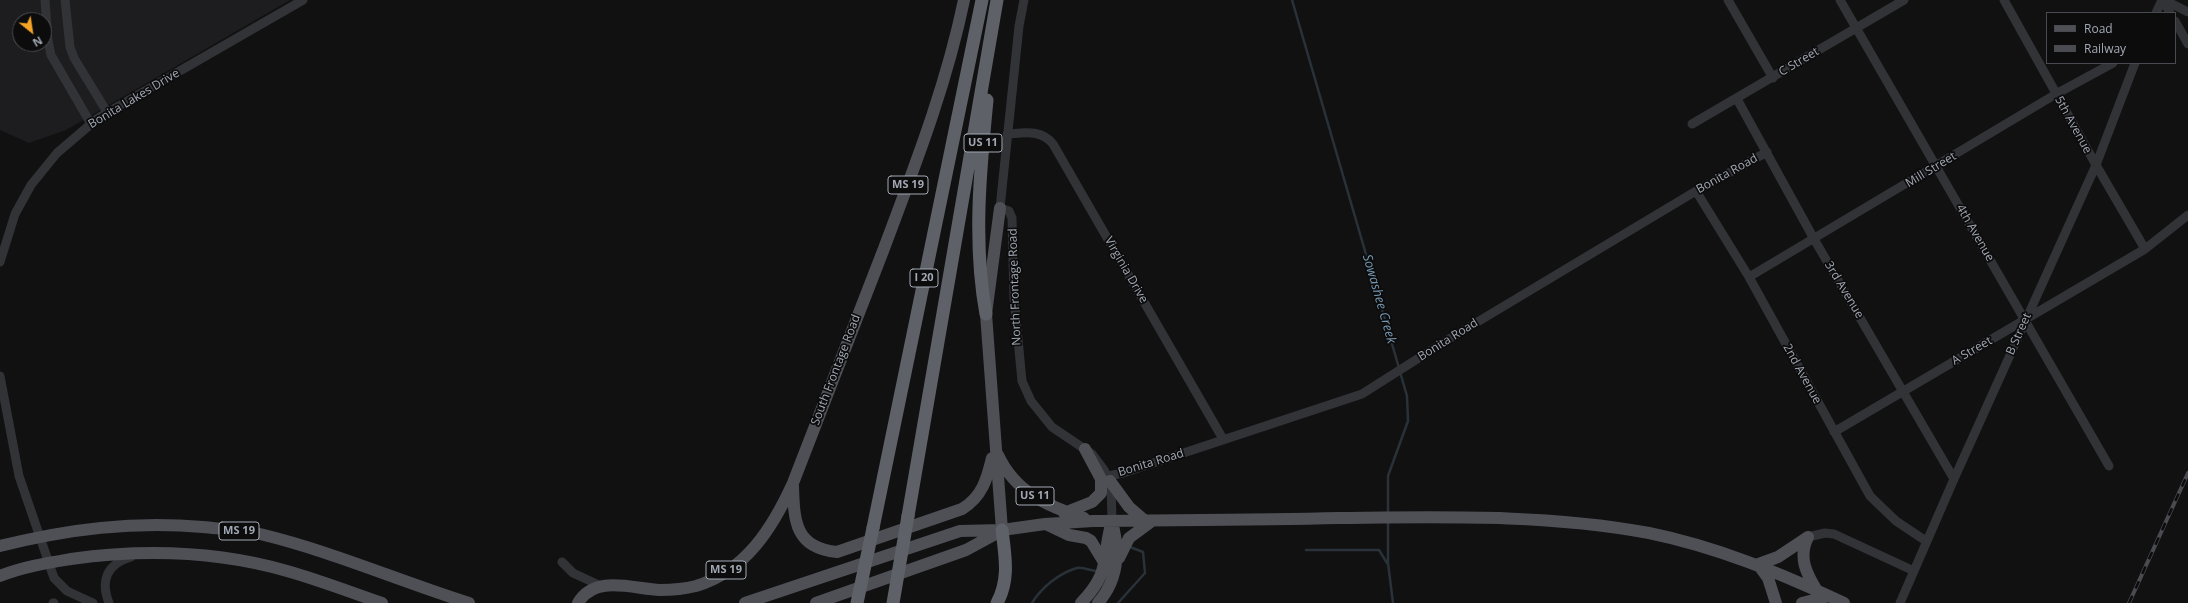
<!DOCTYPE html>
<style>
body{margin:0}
#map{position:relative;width:2188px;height:603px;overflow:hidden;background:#111112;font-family:"Open Sans",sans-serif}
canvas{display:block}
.legend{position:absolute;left:2046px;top:12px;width:130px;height:52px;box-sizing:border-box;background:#0c0c0d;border:1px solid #484a4f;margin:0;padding:5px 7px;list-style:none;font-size:12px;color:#a2a8b3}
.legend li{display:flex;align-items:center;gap:8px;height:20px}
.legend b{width:20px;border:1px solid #484a4f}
.north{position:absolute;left:12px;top:12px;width:40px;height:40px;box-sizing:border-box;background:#0c0c0d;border:1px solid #484a4f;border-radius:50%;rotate:150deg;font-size:11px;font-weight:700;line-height:16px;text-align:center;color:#a2a8b3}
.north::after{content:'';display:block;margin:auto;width:14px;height:18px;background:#f4a327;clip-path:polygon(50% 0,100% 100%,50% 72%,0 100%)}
</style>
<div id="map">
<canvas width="2188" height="603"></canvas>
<ul class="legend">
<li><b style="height:5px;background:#4e5056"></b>Road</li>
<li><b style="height:5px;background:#494b50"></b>Railway</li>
</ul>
<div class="north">N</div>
</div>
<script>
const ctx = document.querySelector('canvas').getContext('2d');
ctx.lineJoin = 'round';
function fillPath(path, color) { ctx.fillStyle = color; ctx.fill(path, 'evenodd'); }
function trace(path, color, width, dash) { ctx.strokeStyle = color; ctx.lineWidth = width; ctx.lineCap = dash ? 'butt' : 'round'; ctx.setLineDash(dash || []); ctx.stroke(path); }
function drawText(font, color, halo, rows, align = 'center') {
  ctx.font = font + ' "Open Sans",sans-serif'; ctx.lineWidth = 3.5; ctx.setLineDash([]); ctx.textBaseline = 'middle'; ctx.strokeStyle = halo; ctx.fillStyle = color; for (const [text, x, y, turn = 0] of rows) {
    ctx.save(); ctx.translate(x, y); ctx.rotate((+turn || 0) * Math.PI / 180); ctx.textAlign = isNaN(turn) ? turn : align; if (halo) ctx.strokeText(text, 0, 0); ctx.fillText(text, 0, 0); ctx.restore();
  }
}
fillPath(new Path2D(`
 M0 0H290L66 130 29 143 0 130ZM20 20H44V44H20Z`), '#1d1d1f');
trace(new Path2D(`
 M1292 0 1399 368
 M1388 515V476L1408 421 1407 396 1400 372
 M1388 522V563L1393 603
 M1306 550H1379L1387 563
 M1032 603C1041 588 1059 573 1077 568 1083 567 1089 570 1096 571
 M1118 603 1145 573 1143 552 1130 547`), '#293238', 2.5);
trace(new Path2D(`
 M45 0 48 41 51 55 91 124
 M65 0 70 47 74 58 107 112
 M1024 0 1019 26 1000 208 1009 211 1012 218 1014 298 1022 381 1031 401 1052 427 1092 454 1104 470 1111 485 1112 521
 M1728 0 1773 78
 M1840 0 2109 466
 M2004 0 2096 165 2145 249
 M2163 0 2170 13
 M2164 0 2188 12
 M2156 13 2162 0
 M2175 21 2188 44
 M1737 99 1814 239 1954 479
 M1692 124 1904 0
 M1007 134C1025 133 1041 129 1053 144L1223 439
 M1696 191 1749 277 1870 496 1896 521 1926 541
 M0 262 15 214 31 185 57 153 98 118 303 0
 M1749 277 2056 94 2113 63
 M0 376 19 476 54 578 67 591 93 603
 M1834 432 2145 249 2188 215
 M1108 476 1123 473 1362 394 1444 342 1696 191 1767 152
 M1808 537 1825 533 1834 534 1914 571
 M562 562 573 573 601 586
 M53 603H54
 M109 603C100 580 107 564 131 557
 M1900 603 1954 479 2096 165 2135 63`), '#323337', 9);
trace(new Path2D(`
 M1000 208 986 314 1002 530
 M998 455C1015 492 1047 506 1084 518
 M1110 481 1129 507 1144 520
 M793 486C794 521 795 548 837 552L962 509C982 497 987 479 992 458
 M1064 513 1092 502 1101 493V479L1085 449
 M1046 524 1069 535 1086 538 1091 541 1105 564
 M1808 537C1798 557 1806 573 1817 591
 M0 546C69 529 132 521 203 527 222 529 241 530 260 534 331 551 399 581 469 603
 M1119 558 1129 538 1152 521
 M1756 565 1778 557 1808 537
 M1760 567 1768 578 1776 603
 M0 576C22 567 47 563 71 559 143 549 217 551 287 571 319 580 350 592 382 603
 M578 603C595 574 633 589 660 590 672 590 684 589 696 586 746 571 773 527 793 483 823 405 853 328 883 251 914 168 946 87 964 0
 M745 603 960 531 1002 530 1045 524 1093 521C1175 520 1257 520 1339 518 1443 517 1547 514 1649 533 1718 547 1782 574 1844 603
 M816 603 966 550 1001 531
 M1081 603C1112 571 1101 558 1112 521
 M1098 603C1119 579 1120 551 1112 522
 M1802 603 1829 596`), '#4e5056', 12);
trace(new Path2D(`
 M986 314C973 244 980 171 987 100
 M908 516 997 0
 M873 528 982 0
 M997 603C1010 579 1005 556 1002 530`), '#5e6168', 13);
const rail = new Path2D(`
 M2129 603 2188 473`);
trace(rail, '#494b50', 4);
trace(rail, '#0c0c0d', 2.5, [8]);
trace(new Path2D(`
 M857 603 873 528
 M893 603 908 516`), '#5e6168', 13);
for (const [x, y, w] of [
 [983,143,38],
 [908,185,40],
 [924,278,28],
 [1035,496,38],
 [239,531,40],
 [726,570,40]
]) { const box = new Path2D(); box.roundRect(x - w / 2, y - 9, w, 18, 3); ctx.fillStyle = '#0c0c0d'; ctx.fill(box); trace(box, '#a2a8b3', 1); }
drawText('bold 11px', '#a2a8b3', null, [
 ["US 11",983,143],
 ["MS 19",908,185],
 ["I 20",924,278],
 ["US 11",1035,496],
 ["MS 19",239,531],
 ["MS 19",726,570]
]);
drawText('12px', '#a2a8b3', '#0c0c0d', [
 ["C Street",1799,62,-31],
 ["Bonita Lakes Drive",134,99,-31],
 ["5th Avenue",2073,125,61],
 ["Mill Street",1931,170,-31],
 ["Bonita Road",1727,174,-29],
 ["4th Avenue",1975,233,60],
 ["Virginia Drive",1126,270,60],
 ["North Frontage Road",1015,287,-92],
 ["3rd Avenue",1844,290,59],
 ["B Street",2019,334,-66],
 ["Bonita Road",1448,340,-32],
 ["A Street",1972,351,-30],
 ["South Frontage Road",836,370,-69],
 ["2nd Avenue",1802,374,61],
 ["Bonita Road",1151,463,-17]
]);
drawText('italic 13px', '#7798b0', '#0c0c0d', [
 ["Sowashee Creek",1379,299,74]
]);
</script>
